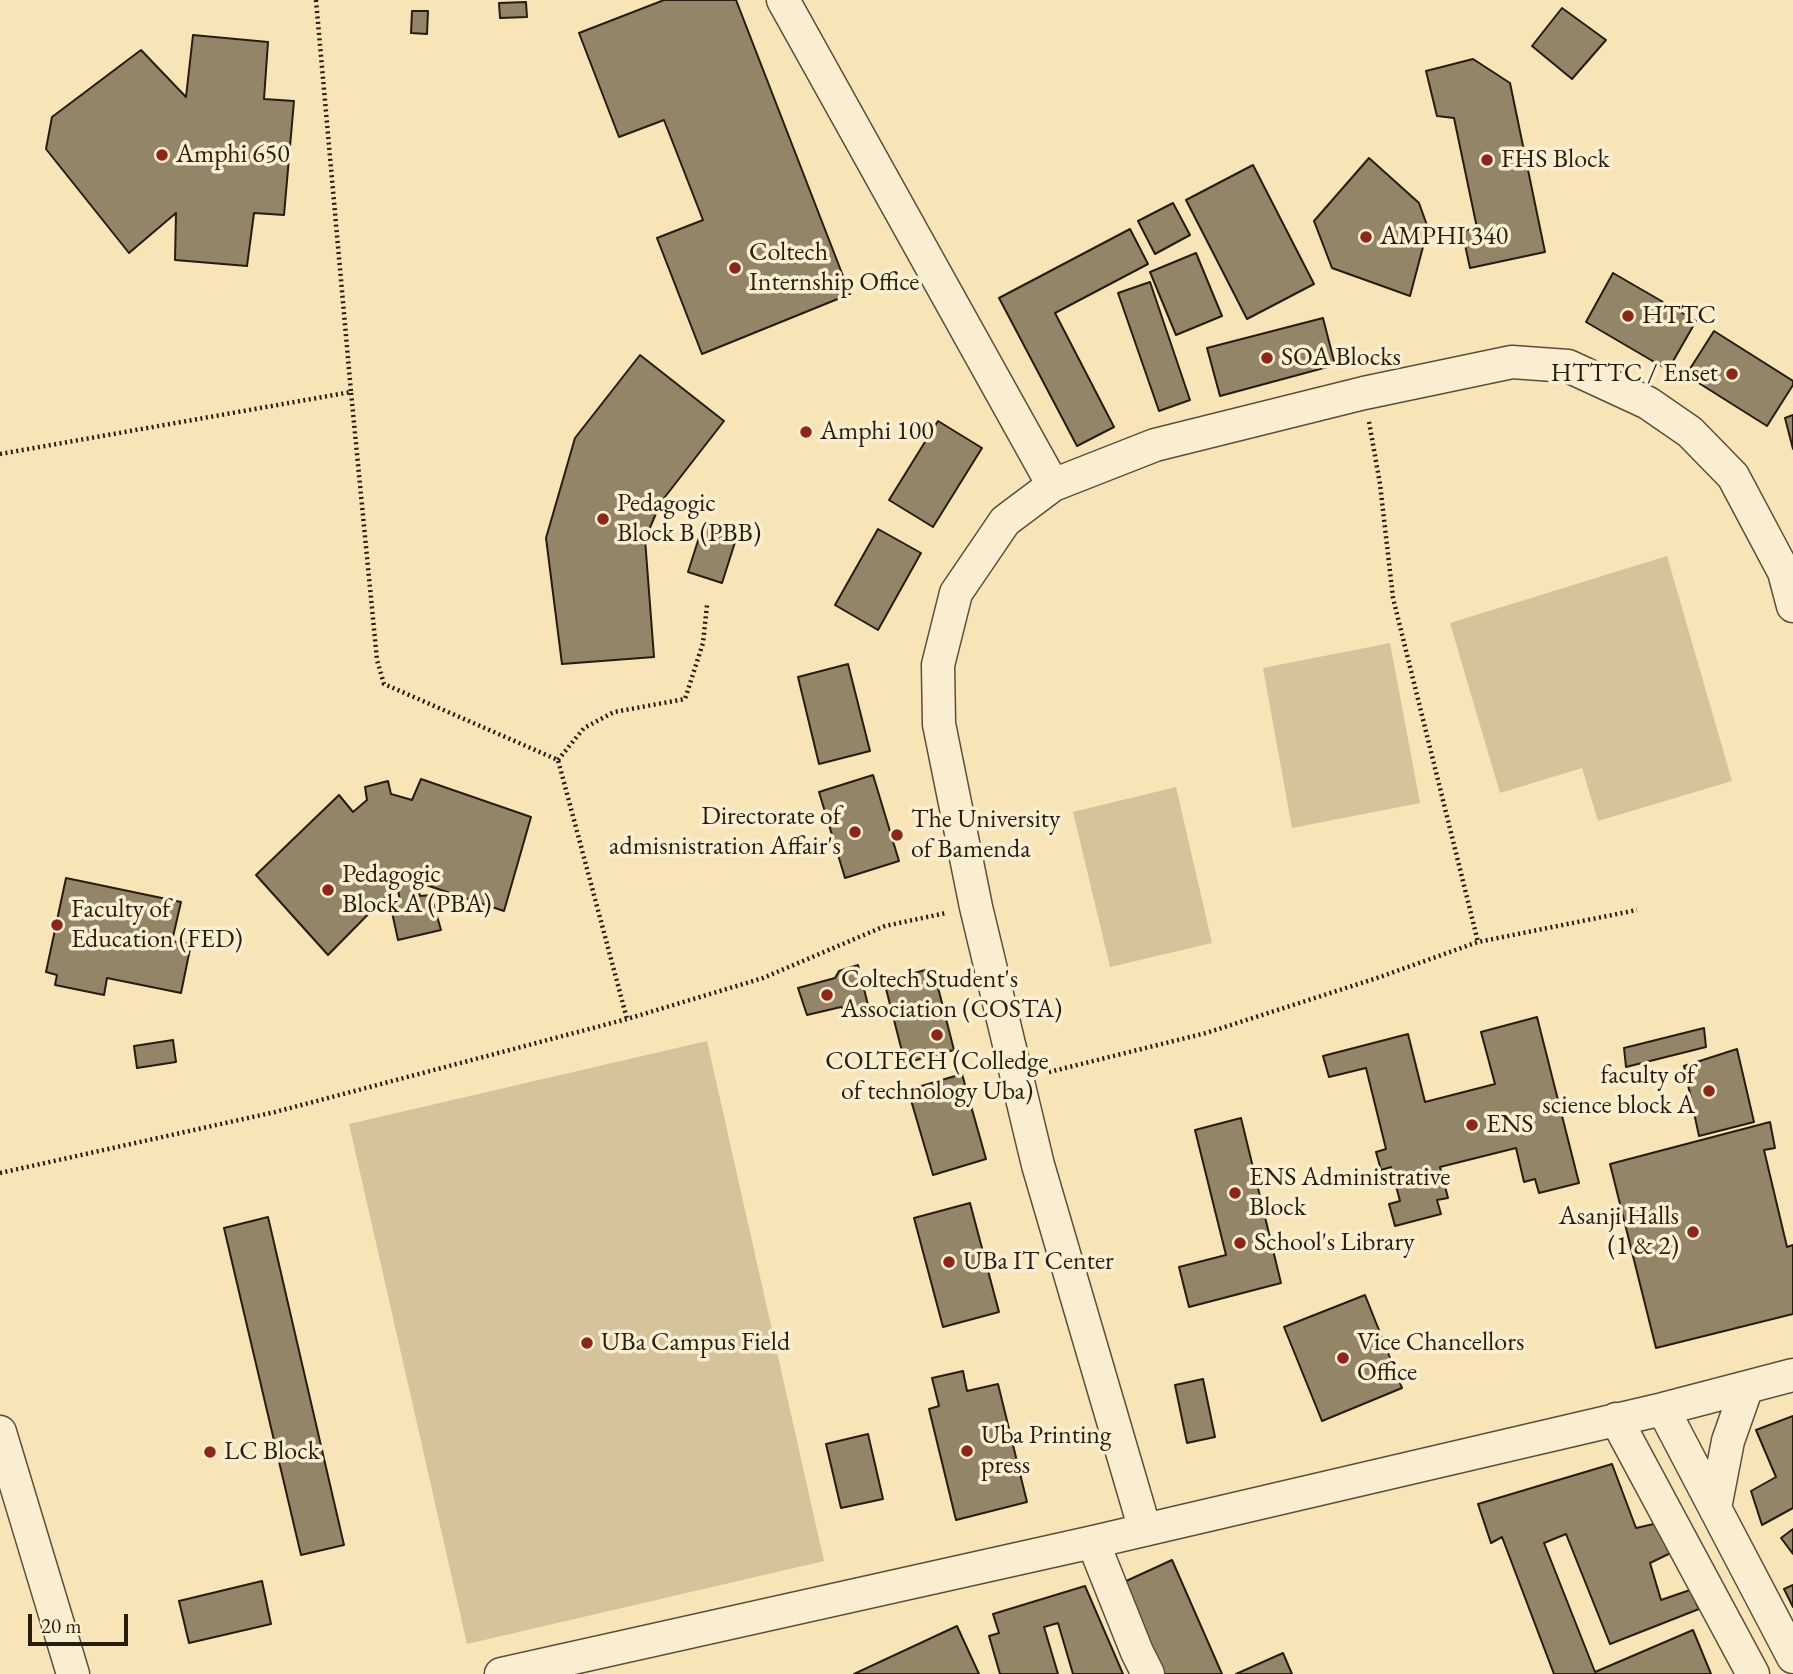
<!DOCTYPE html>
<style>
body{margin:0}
#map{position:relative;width:1793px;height:1674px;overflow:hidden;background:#f8e5b7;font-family:"EB Garamond",serif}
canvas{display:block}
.scale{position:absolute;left:28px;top:1614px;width:100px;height:32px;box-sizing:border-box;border:4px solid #261d11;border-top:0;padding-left:9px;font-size:21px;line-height:24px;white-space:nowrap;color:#261d11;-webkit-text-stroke:5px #faeed0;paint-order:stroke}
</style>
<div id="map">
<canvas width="1793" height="1674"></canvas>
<div class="scale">20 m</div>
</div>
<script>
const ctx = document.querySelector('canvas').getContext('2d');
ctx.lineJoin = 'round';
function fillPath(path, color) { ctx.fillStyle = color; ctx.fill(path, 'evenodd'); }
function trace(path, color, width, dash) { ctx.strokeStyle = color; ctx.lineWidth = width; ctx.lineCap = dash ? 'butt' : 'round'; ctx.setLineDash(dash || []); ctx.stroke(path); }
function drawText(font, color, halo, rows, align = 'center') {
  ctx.font = font + ' "EB Garamond",serif'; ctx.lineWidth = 7; ctx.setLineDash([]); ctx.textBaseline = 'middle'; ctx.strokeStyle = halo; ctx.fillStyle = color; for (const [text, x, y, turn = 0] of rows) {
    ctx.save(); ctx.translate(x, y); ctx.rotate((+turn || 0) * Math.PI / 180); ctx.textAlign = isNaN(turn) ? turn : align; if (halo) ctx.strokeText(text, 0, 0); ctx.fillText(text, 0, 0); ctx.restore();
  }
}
fillPath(new Path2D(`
 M1667 556 1732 781 1598 821 1582 768 1500 793 1450 623Z
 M1390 643 1420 803 1292 828 1263 668Z
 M1176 787 1212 943 1110 967 1073 812Z
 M707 1041 824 1561 467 1644 349 1124Z`), '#d4c39b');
const building = new Path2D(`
 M664 0H736L850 294 702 354 657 238 703 220 664 120 619 137 579 33Z
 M526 2 527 17 500 18 499 3Z
 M1562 8 1606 40 1572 79 1532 46Z
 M412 11H428L427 34 411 33Z
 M193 35 268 42 264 99 294 101 284 215 254 213 247 266 175 260 176 213 129 253 46 149 52 117 141 50 186 97Z
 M1473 59 1510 83 1545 252 1470 268 1462 231 1477 228 1454 118 1437 116 1426 71Z
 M1369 158 1419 203 1428 228 1410 296 1332 268 1314 221Z
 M1253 165 1314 284 1247 319 1186 200Z
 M1173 203 1190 235 1155 254 1138 221Z
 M1130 229 1148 264 1055 313 1114 427 1077 446 999 298Z
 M1196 253 1222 316 1176 335 1150 272Z
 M1613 273 1696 321 1668 370 1586 322Z
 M1150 282 1190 400 1159 411 1118 293Z
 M1323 318 1335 365 1220 396 1207 348Z
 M1714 331 1793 381V385L1767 426 1686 375Z
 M640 355 724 421 661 502 645 539 654 657 562 664 546 538 575 438Z
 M1793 415V449L1785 418Z
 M938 421 982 448 933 527 889 500Z
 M703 525 737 536 722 583 688 572Z
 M878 529 921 553 878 630 835 605Z
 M848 664 870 751 819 764 798 677Z
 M873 775 899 861 845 878 819 792Z
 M421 779 531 817 504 911 417 882 420 896 431 895 441 930 398 940 390 903 400 901 397 885 328 955 256 875 339 795 353 812 367 800 365 787 388 781 391 794 412 800Z
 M66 878 181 902 172 941 191 944 181 993 107 978 104 995 55 985 57 975 46 972Z
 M858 965 868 1005 848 1012 841 1007 807 1015 798 988 835 978 839 971Z
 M933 968 954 1050 905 1063 884 981Z
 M1537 1017 1579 1183 1539 1193 1535 1179 1524 1182 1516 1148 1440 1167 1448 1198 1437 1200 1441 1214 1395 1226 1389 1204 1400 1201 1391 1167 1381 1170 1376 1152 1386 1149 1366 1068 1329 1077 1323 1056 1408 1034 1425 1102 1495 1084 1481 1032Z
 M1704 1028 1706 1047 1626 1067 1624 1048Z
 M173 1040 176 1062 137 1068 134 1046Z
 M1737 1049 1754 1122 1699 1136 1684 1066Z
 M962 1074 986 1159 933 1175 908 1090Z
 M1241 1118 1281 1283 1189 1307 1179 1267 1226 1255 1195 1130Z
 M1770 1122 1775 1148 1764 1150 1787 1247 1793 1245V1314L1656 1348 1610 1164Z
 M970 1203 999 1312 943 1327 914 1218Z
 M268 1217 344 1545 301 1555 224 1228Z
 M1365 1295 1402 1388 1322 1421 1284 1327Z
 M963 1371 967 1391 998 1384 1027 1502 956 1520 929 1409 939 1406 932 1378Z
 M1203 1379 1215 1437 1187 1443 1175 1385Z
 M1793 1416V1508L1762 1525 1751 1491 1776 1477 1756 1430Z
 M868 1434 883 1499 841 1508 826 1444Z
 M1612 1464 1636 1528 1667 1521 1679 1549 1650 1563 1661 1600 1690 1590 1699 1609 1610 1644 1566 1534 1544 1543 1595 1672 1693 1630 1711 1674H1554L1502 1537 1491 1543 1478 1504Z
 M1793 1529V1554L1781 1538Z
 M1172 1560 1222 1674H1164L1124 1582Z
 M262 1581 271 1624 189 1643 179 1601Z
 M1793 1585V1607L1784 1589Z
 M1085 1586 1123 1674H1073L1058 1623 1044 1627 1058 1674H1000L989 1636 999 1633 993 1614Z
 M957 1626 979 1674H854Z
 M1283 1653 1292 1674H1236Z`);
fillPath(building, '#938567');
trace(building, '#261d11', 2);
const minor = new Path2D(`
 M783 0 1053 485
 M1663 1409 1793 1657
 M1616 1419 1753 1674
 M0 1432 73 1674
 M1715 1508 1728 1441 1747 1387
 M1145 1530 1038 1165 976 907 939 724 938 665 956 593 1005 521 1053 485 1155 445 1364 393 1512 362 1568 366 1648 403 1690 432 1733 476 1784 572 1793 606
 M1093 1542 1137 1652 1148 1674
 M501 1674 1093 1542 1663 1409 1793 1375`);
trace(minor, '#5a4f3a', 35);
trace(new Path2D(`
 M316 0 351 392
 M1369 422 1380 484 1393 598 1478 942
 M0 454 351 392 377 660 384 684 558 760 627 1019
 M558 760 584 728 614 712 685 699 703 643 707 605
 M1049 1072 1206 1033 1377 978 1478 942 1637 910
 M0 1173 275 1112 627 1019 763 978 885 926 946 913`), '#261d11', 4.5, [2, 3.5]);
trace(minor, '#faeed0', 32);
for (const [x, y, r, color] of [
 [162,155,7,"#8f2418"],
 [1487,160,7,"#8f2418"],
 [1366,237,7,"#8f2418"],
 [735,268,7,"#8f2418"],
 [1628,316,7,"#8f2418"],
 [1267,358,7,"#8f2418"],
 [1732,374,7,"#8f2418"],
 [806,432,7,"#8f2418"],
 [603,519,7,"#8f2418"],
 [855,832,7,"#8f2418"],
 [897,835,7,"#8f2418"],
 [328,890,7,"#8f2418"],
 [57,925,7,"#8f2418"],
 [827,995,7,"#8f2418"],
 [937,1035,7,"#8f2418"],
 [1709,1091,7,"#8f2418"],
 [1472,1125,7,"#8f2418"],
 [1235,1193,7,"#8f2418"],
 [1693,1232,7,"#8f2418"],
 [1240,1243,7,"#8f2418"],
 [949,1262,7,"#8f2418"],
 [587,1343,7,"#8f2418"],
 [1343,1358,7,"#8f2418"],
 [967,1451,7,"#8f2418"],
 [210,1452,7,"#8f2418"]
]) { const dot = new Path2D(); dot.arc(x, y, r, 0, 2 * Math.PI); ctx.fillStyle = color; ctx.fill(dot); trace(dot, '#faeed0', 2.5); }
drawText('26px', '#261d11', '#faeed0', [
 ["Amphi 650",176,155],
 ["FHS Block",1501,160],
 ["AMPHI 340",1380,237],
 ["Coltech",749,253],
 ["Internship Office",749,283],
 ["HTTC",1642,316],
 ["SOA Blocks",1281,358],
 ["HTTTC / Enset",1718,374,"right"],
 ["Amphi 100",820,432],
 ["Pedagogic",617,504],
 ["Block B (PBB)",617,534],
 ["Directorate of",841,817,"right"],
 ["admisnistration Affair's",841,847,"right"],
 ["The University",911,820],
 ["of Bamenda",911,850],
 ["Pedagogic",342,875],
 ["Block A (PBA)",342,905],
 ["Faculty of",71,910],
 ["Education (FED)",71,940],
 ["Coltech Student's",841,980],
 ["Association (COSTA)",841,1010],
 ["COLTECH (Colledge",937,1062,"center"],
 ["of technology Uba)",937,1092,"center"],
 ["faculty of",1695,1076,"right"],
 ["science block A",1695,1106,"right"],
 ["ENS",1486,1125],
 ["ENS Administrative",1249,1178],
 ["Block",1249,1208],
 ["Asanji Halls",1679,1217,"right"],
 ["(1 & 2)",1679,1247,"right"],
 ["School's Library",1254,1243],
 ["UBa IT Center",963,1262],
 ["UBa Campus Field",601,1343],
 ["Vice Chancellors",1357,1343],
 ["Office",1357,1373],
 ["Uba Printing",981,1436],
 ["press",981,1466],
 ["LC Block",224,1452]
], 'left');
</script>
